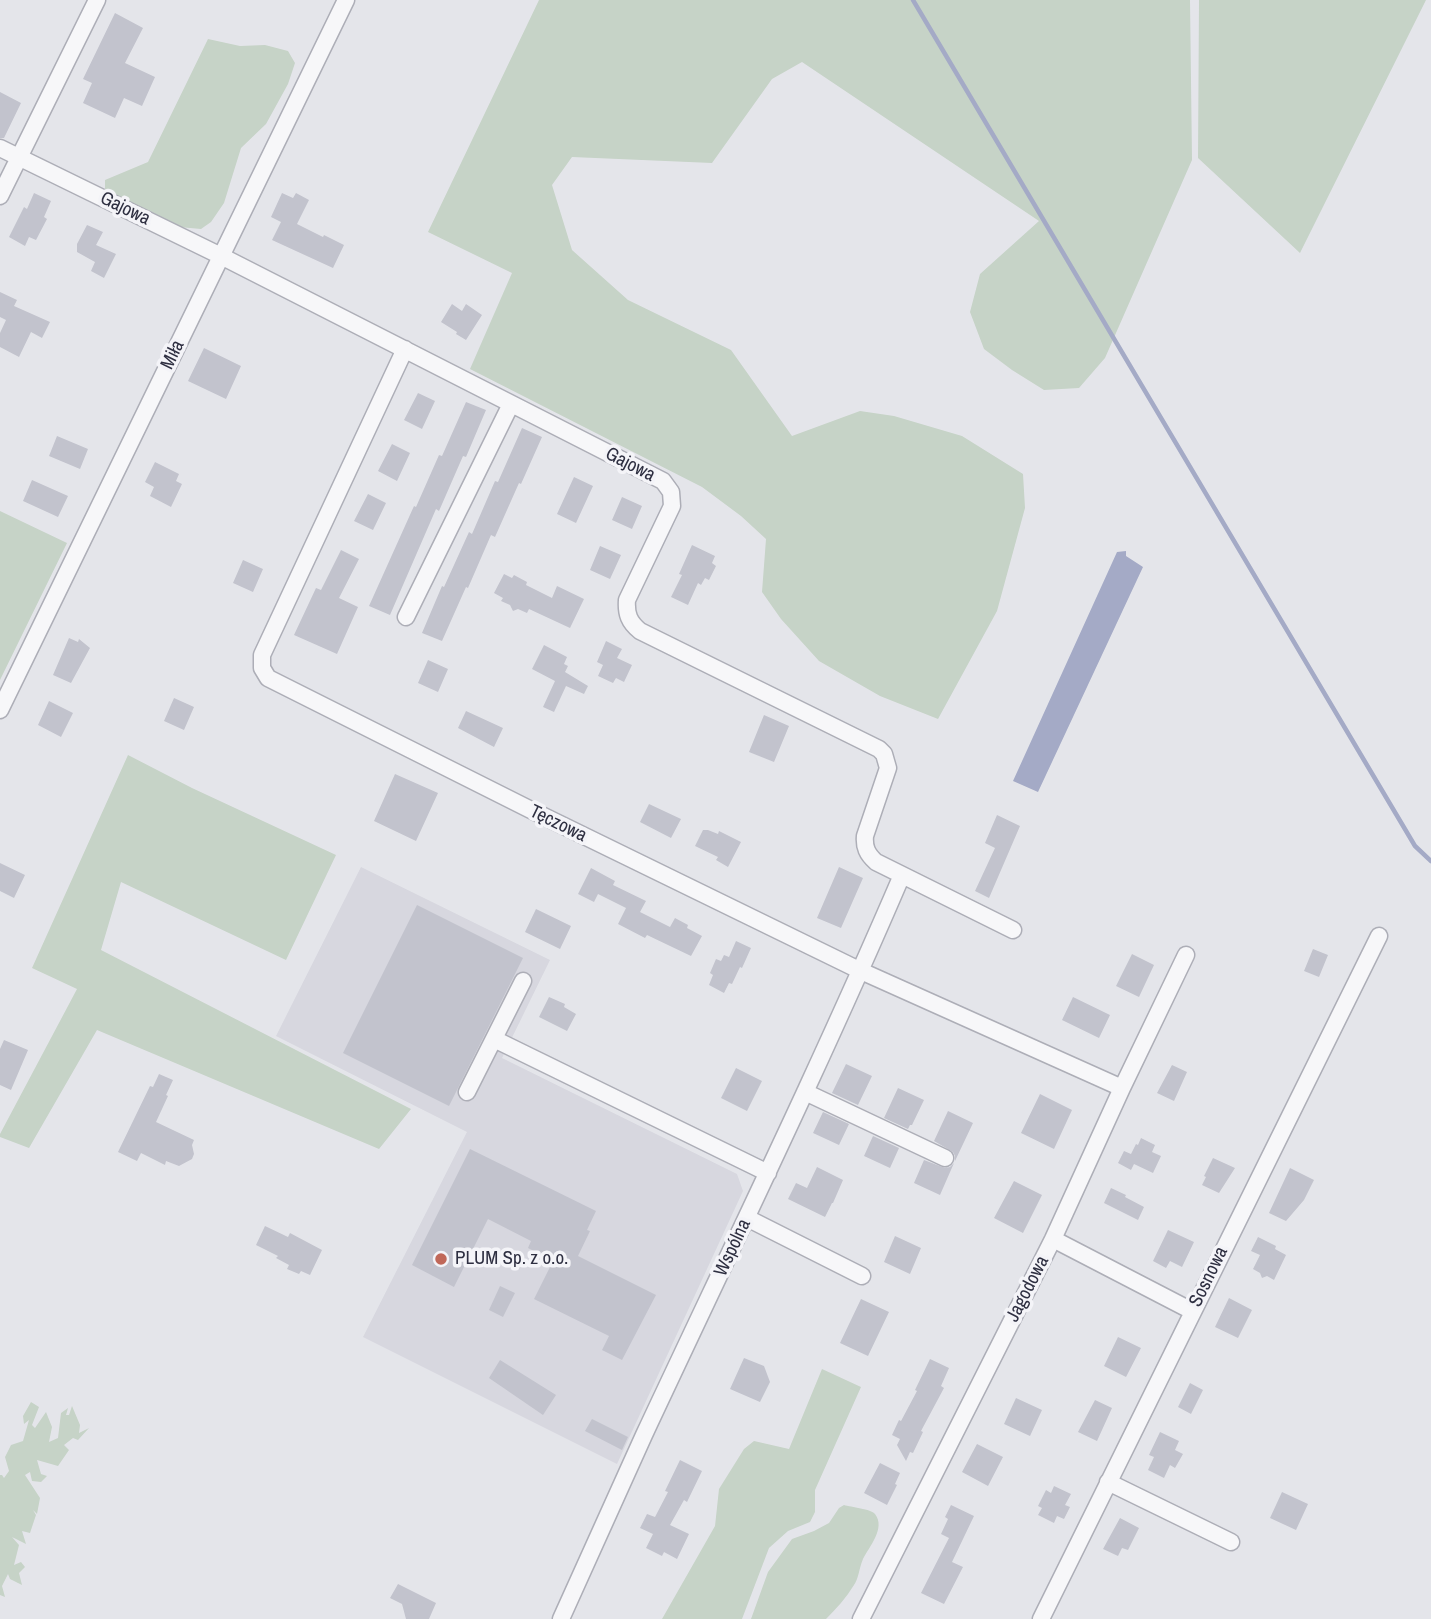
<!DOCTYPE html>
<meta charset="utf-8">
<style>
body{margin:0}
canvas{display:block;background:#e4e5ea}
</style>
<canvas width="1431" height="1619"></canvas>
<script>
const ctx = document.querySelector('canvas').getContext('2d');
ctx.lineJoin = 'round';
function fillPath(path, color) { ctx.fillStyle = color; ctx.fill(path, 'evenodd'); }
function trace(path, color, width, dash) { ctx.strokeStyle = color; ctx.lineWidth = width; ctx.lineCap = dash ? 'butt' : 'round'; ctx.setLineDash(dash || []); ctx.stroke(path); }
function drawText(font, color, halo, rows, align = 'center') {
  ctx.font = font + ' "Archivo Narrow",sans-serif'; ctx.lineWidth = 7; ctx.setLineDash([]); ctx.textBaseline = 'middle'; ctx.strokeStyle = halo; ctx.fillStyle = color; for (const [text, x, y, turn = 0] of rows) {
    ctx.save(); ctx.translate(x, y); ctx.rotate((+turn || 0) * Math.PI / 180); ctx.textAlign = isNaN(turn) ? turn : align; if (halo) ctx.strokeText(text, 0, 0); ctx.fillText(text, 0, 0); ctx.restore();
  }
}
fillPath(new Path2D(`
 M361 867 550 960 502 1058 737 1174 743 1191 617 1464 363 1337 467 1132 276 1036Z`), '#d7d7df');
fillPath(new Path2D(`
 M539 0H1190L1192 160 1105 358 1079 388 1044 390 1012 370 984 349 970 312 980 274 1039 221 802 62 772 79 712 163 572 157 552 185 572 250 628 300 731 350 792 436 860 411 894 416 962 436 1023 474 1025 508 997 611 938 719 880 696 819 661 781 619 762 592 766 539 741 516 702 487 470 369 512 273 428 232Z
 M1199 0H1426L1300 253 1198 158Z
 M208 39 240 46 265 45 288 51 295 63 288 84 266 124 241 148 224 203 211 222 201 229 179 227 105 189V180L148 162Z
 M0 511 67 543 0 680Z
 M128 755 192 788 336 855 286 960 121 882 101 950 411 1109 379 1149 97 1030 29 1148 0 1137V1134L77 989 32 968Z
 M822 1369 861 1387 815 1490V1512L810 1522 788 1531 769 1548 742 1619H662L715 1526 719 1489 744 1449 754 1441 789 1449Z
 M31 1402 39 1407 32 1425 35 1428 46 1412 52 1427 49 1442 58 1438 61 1413 68 1408 66 1415H69L72 1406 80 1425 79 1433 89 1428 78 1440 73 1438 64 1445 69 1450 58 1466 37 1460 41 1474 47 1476 41 1482 32 1481 30 1472 25 1475 40 1498 37 1514 33 1510 36 1515 30 1533 22 1531 26 1544 12 1537 19 1545 14 1565 21 1562 25 1567 19 1573 22 1585 10 1579 8 1574 2 1586 5 1597 0 1595V1475H2L4 1478 9 1471 5 1457 11 1445 23 1441 29 1420 24 1424 23 1416Z
 M844 1505C851 1507 871 1509 875 1514 886 1528 869 1547 863 1559 859 1568 859 1578 854 1585 846 1598 836 1609 826 1619H751L768 1572 792 1539 814 1531 829 1523 839 1508Z`), '#c6d3c7');
fillPath(new Path2D(`
 M1126 551V556L1143 567 1038 792 1013 781 1117 552Z`), '#a4aac6');
trace(new Path2D(`
 M913 0 1415 846 1431 861`), '#a4aac6', 4.5);
fillPath(new Path2D(`
 M115 13 143 28 125 63 155 77 142 106 124 98 115 118 83 103 92 83 83 79Z
 M0 92 21 103 4 138H0Z
 M34 193 51 201 44 217 47 219 36 240 29 237 25 246 9 237 24 207 27 209Z
 M282 193 293 198 296 193 309 200 297 224 323 237 324 235 344 245 333 268 272 240 281 222 271 217Z
 M87 225 103 232 96 245 116 254 104 278 91 271 95 262 77 252V244Z
 M0 292 17 300 14 306 50 322 42 338 31 332 19 357 0 347V333L6 320 0 317Z
 M452 304 462 311 466 304 482 315 466 340 456 334 457 332 441 322Z
 M204 348 241 366 226 399 188 381Z
 M418 393 435 401 422 429 404 420Z
 M466 402 486 410 466 457 463 456 439 511 436 509 390 615 369 606 414 506 416 507 439 455 442 456Z
 M522 428 542 437 521 484 519 483 495 537 491 535 468 588 466 587 442 641 422 633 442 586 444 587 469 532 472 534 495 481 498 482Z
 M57 436 88 449 80 469 49 456Z
 M392 444 410 453 397 481 378 471Z
 M155 462 179 474 176 481 182 484 171 507 150 496 154 487 145 482Z
 M574 477 593 486 576 523 557 514Z
 M32 480 68 496 58 517 23 501Z
 M368 494 386 503 373 530 354 521Z
 M622 497 642 506 632 529 612 520Z
 M692 545 715 556 712 563 716 566 709 580 705 578 701 585 698 583 688 605 671 597 682 575 679 574Z
 M600 546 621 555 610 579 590 570Z
 M341 550 359 559 339 598 358 607 337 654 294 635 316 588 321 590Z
 M243 560 263 569 253 592 233 583Z
 M504 574 512 578 514 575 527 582 526 585 552 598 557 586 584 599 570 628 529 609 527 613 518 609 513 611 510 605 501 601 503 598 494 593Z
 M69 638 78 642 79 639 90 648 71 683 53 675Z
 M606 641 622 649 617 658 632 665 624 682 616 678 613 683 598 676 603 665 597 662Z
 M544 645 567 657 564 664 568 666 565 672 588 686 584 694 566 686 554 712 543 707 555 681 532 669Z
 M428 660 448 669 438 692 418 683Z
 M174 698 194 707 184 730 164 721Z
 M49 701 73 713 61 737 38 725Z
 M466 711 503 728 494 747 458 728Z
 M764 715 789 726 774 762 749 752Z
 M395 774 438 793 416 841 374 821Z
 M649 804 681 819 671 838 640 822Z
 M997 815 1020 826 989 898 975 891 995 848 985 843Z
 M703 830H708L718 834 719 831 741 842 728 867 716 860 718 857 695 846Z
 M0 863 25 875 14 898 0 891Z
 M839 867 863 878 841 928 817 918Z
 M591 868 615 881 613 885 646 901 640 912 670 927 675 918 688 925 687 928 702 936 691 956 647 935 645 938 618 924 626 908 598 894 594 902 578 894Z
 M417 905 523 958 449 1106 343 1053Z
 M536 909 571 926 560 949 525 932Z
 M736 941 751 948 742 968 740 967 732 984 729 983 724 993 709 985 713 975 710 973 716 959 721 961 724 955 729 957Z
 M1313 949 1328 955 1319 977 1304 971Z
 M1132 954 1154 965 1139 997 1116 986Z
 M549 997 565 1004 564 1007 576 1014 567 1031 539 1017Z
 M1073 997 1110 1015 1099 1038 1062 1020Z
 M4 1040 28 1050 11 1090 0 1085V1049Z
 M846 1064 872 1076 858 1105 832 1093Z
 M1172 1065 1187 1072 1174 1101 1157 1093Z
 M736 1068 762 1081 747 1111 721 1098Z
 M159 1074 173 1080 166 1095 168 1096 156 1122 194 1140 192 1145 194 1154 192 1159 179 1166 166 1161 165 1165 141 1153 137 1161 118 1152 150 1086 153 1087Z
 M898 1088 924 1100 912 1125H910L908 1129 884 1118Z
 M1040 1094 1072 1110 1054 1149 1021 1133Z
 M948 1111 973 1123 955 1161V1156L953 1152 934 1141Z
 M823 1112 849 1124 839 1145 813 1133Z
 M873 1136 899 1148 890 1168 864 1156Z
 M1141 1138 1155 1145 1152 1152 1161 1156 1153 1173 1134 1164 1131 1170 1118 1163 1124 1151 1131 1154 1136 1144 1138 1145Z
 M470 1149 596 1211 587 1230 590 1231 578 1256 656 1295 622 1360 602 1350 609 1336 534 1299 553 1261 528 1248 531 1241 488 1219 454 1287 412 1265Z
 M1213 1158 1235 1168 1219 1193 1202 1185 1206 1177 1204 1176Z
 M924 1160 945 1168 950 1167 954 1163 940 1195 914 1183Z
 M817 1167 843 1180 833 1203H832L825 1217 788 1199 796 1183 807 1188Z
 M1290 1168 1314 1180 1304 1200 1286 1221 1269 1213Z
 M1014 1181 1042 1195 1023 1233 994 1218Z
 M1111 1188 1126 1195 1125 1197 1144 1207 1138 1220 1104 1203Z
 M265 1226 288 1237 290 1233 322 1250 310 1275 301 1271 299 1274 287 1269 289 1265 276 1258 278 1256 256 1245Z
 M1168 1230 1194 1242 1182 1267 1170 1261 1166 1268 1153 1261Z
 M895 1236 921 1248 910 1274 884 1262Z
 M1258 1237 1276 1246 1275 1249 1286 1255 1274 1280 1267 1276 1262 1278 1260 1273 1253 1269 1260 1255 1251 1251Z
 M500 1286 515 1293 503 1317 489 1310Z
 M1229 1298 1252 1310 1238 1338 1215 1327Z
 M861 1299 889 1312 868 1356 840 1343Z
 M1118 1337 1141 1348 1126 1377 1104 1366Z
 M744 1358 764 1366 770 1382 760 1402 730 1389Z
 M930 1359 949 1368 941 1386 944 1388 921 1431 923 1432 913 1453 910 1452 906 1461 897 1445 900 1439 892 1435 899 1420 901 1421 917 1391 915 1390Z
 M500 1360 556 1395 543 1415 489 1378Z
 M1190 1383 1203 1390 1191 1414 1178 1407Z
 M1016 1398 1042 1410 1030 1436 1004 1424Z
 M1095 1400 1112 1408 1097 1441 1078 1432Z
 M592 1419 628 1437 622 1450 585 1431Z
 M1160 1432 1179 1441 1175 1450 1183 1454 1175 1468 1170 1465 1164 1478 1148 1470 1154 1457 1149 1455Z
 M977 1444 1003 1457 988 1486 962 1472Z
 M680 1460 702 1471 687 1502 684 1500 670 1525 689 1534 677 1559 664 1552 662 1556 646 1548 653 1534 640 1528 647 1514 655 1517 668 1492 665 1491Z
 M880 1463 900 1473 895 1484 897 1485 887 1505 864 1493Z
 M1054 1486 1071 1494 1065 1505 1070 1507 1064 1519 1057 1516 1054 1523 1038 1515 1042 1508 1038 1506 1046 1490 1051 1493Z
 M1282 1492 1308 1504 1296 1530 1270 1518Z
 M951 1505 974 1516 952 1562 963 1567 944 1604 921 1593 949 1538 941 1534 948 1519 945 1517Z
 M1120 1518 1139 1528 1128 1550 1122 1548 1118 1556 1103 1549Z
 M398 1584 436 1603 429 1619H406L402 1604 390 1598Z`), '#c2c3cd');
const minor = new Path2D(`
 M0 148 221 256 663 481 671 492 672 506 627 600C626 614 629 622 640 631L879 749 884 754 888 768 865 836C864 847 867 854 876 862L1013 930
 M0 196 97 0
 M405 349 262 655V668L268 678 529 809 861 971 1122 1088
 M406 617 511 404
 M0 710 346 0
 M494 1039 768 1173
 M467 1092 523 981
 M805 1092 945 1158
 M747 1218 862 1276
 M1053 1239 1192 1311
 M1108 1482 1231 1542
 M561 1619C589 1558 616 1496 644 1435 731 1249 821 1064 902 875
 M861 1619 1053 1239 1122 1088 1186 955
 M1041 1619 1379 936`);
trace(minor, '#adaeb7', 19);
trace(minor, '#f7f7f9', 16);
for (const [x, y, r, color] of [
 [441,1259,7,"#c06859"]
]) { const dot = new Path2D(); dot.arc(x, y, r, 0, 2 * Math.PI); ctx.fillStyle = color; ctx.fill(dot); trace(dot, '#f4f4f8', 2.5); }
drawText('19px', '#2e2f41', '#f4f4f8', [
 ["Gajowa",125,209,26],
 ["Miła",173,355,-64],
 ["Gajowa",630,465,27],
 ["Tęczowa",558,824,26],
 ["Wspólna",733,1248,-65],
 ["Sosnowa",1209,1277,-64],
 ["Jagodowa",1028,1289,-63]
]);
drawText('19px', '#2e2f41', '#f4f4f8', [
 ["PLUM Sp. z o.o.",455,1259]
], 'left');
</script>
